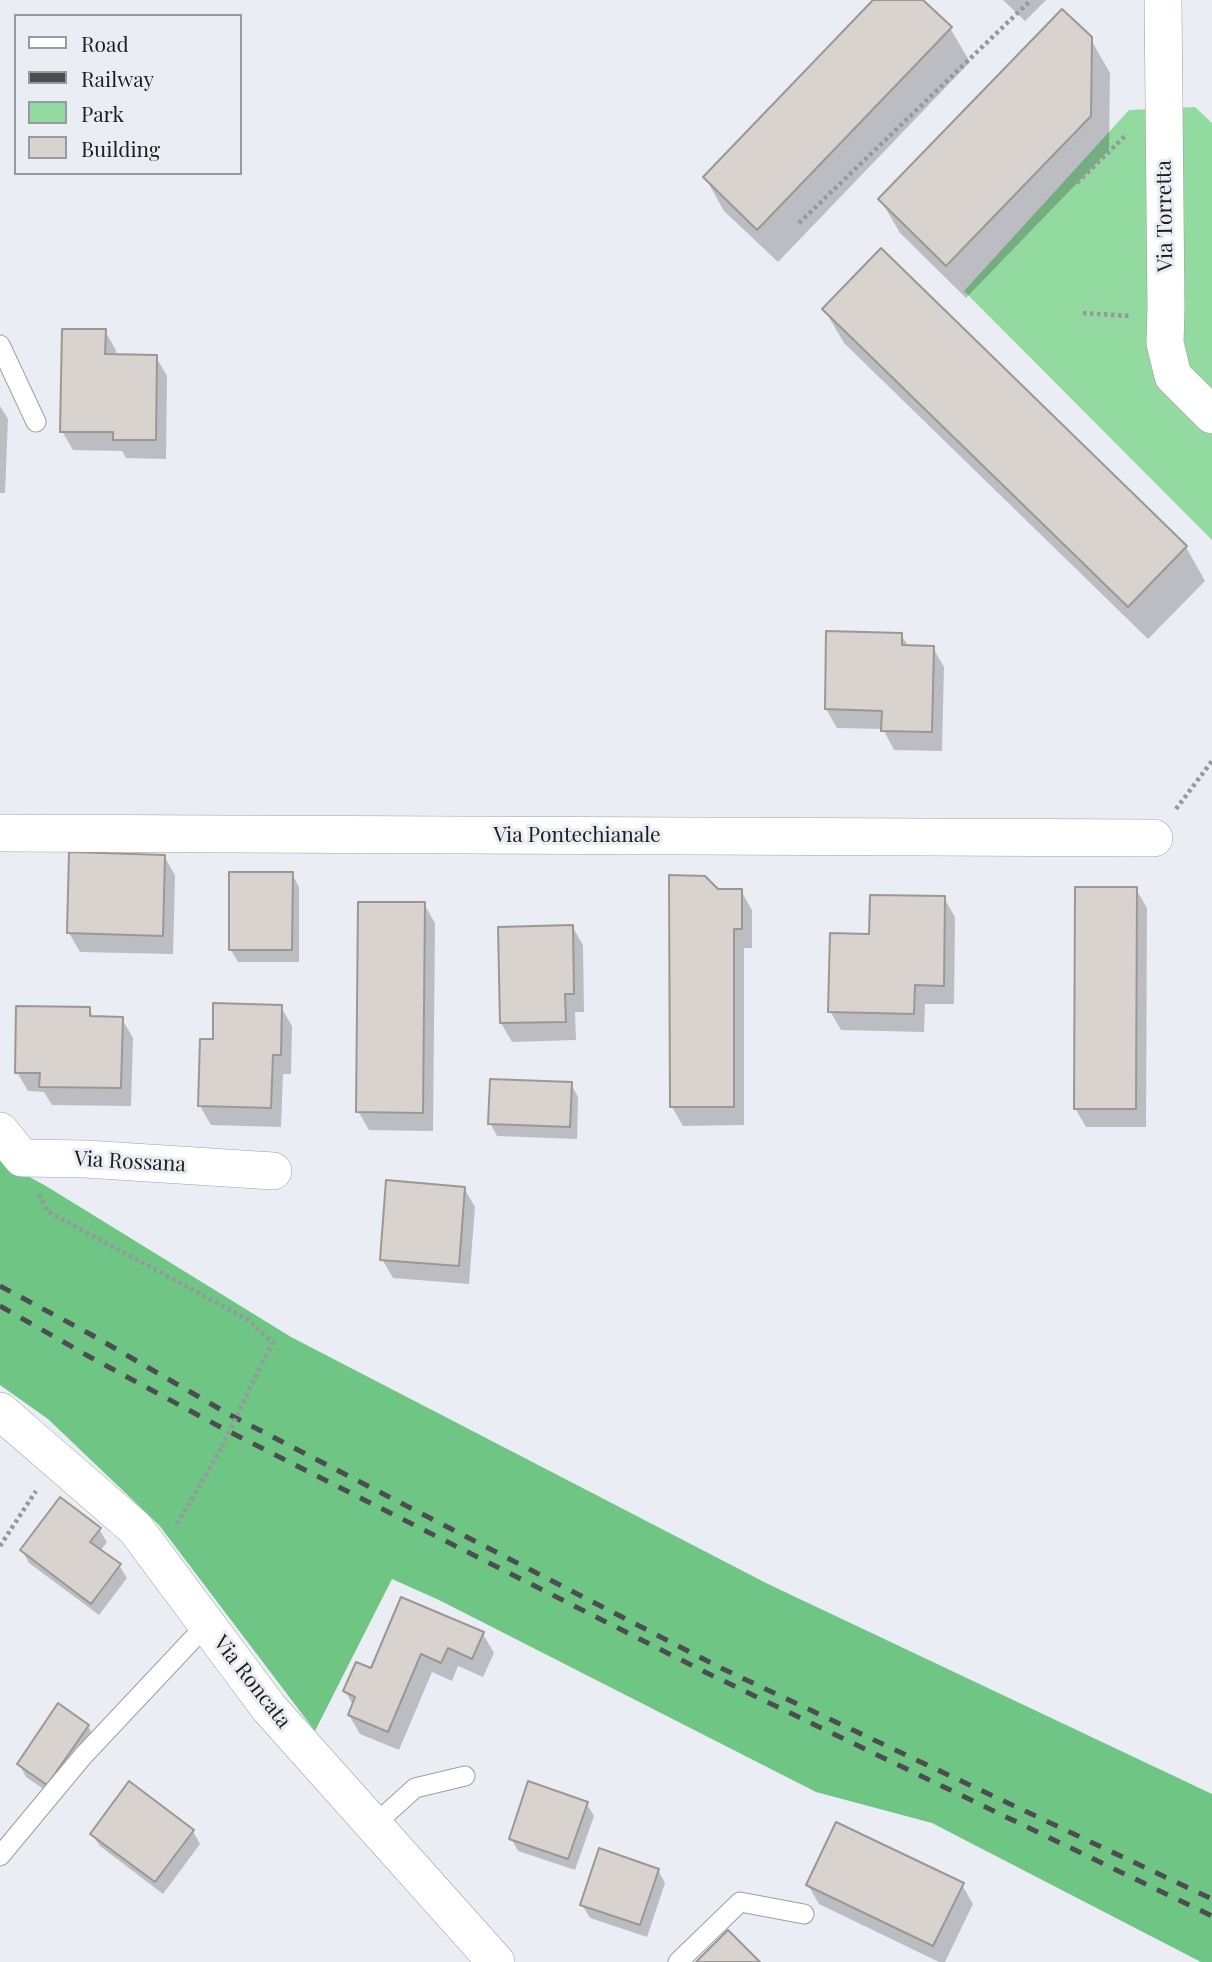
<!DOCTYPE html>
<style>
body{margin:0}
#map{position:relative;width:1212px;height:1962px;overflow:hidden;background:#eaedf3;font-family:"Playfair Display",serif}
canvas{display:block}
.legend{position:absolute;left:14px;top:14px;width:228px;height:161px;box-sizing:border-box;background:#eaedf3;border:2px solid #989a9f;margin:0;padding:9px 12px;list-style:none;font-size:21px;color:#1d1e20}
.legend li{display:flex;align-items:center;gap:14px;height:35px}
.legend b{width:35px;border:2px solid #989a9f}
</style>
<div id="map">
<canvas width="1212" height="1962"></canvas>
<ul class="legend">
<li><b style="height:9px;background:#fff"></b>Road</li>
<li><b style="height:9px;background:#4c4d50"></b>Railway</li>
<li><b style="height:19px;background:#92daa0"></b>Park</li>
<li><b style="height:19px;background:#d9d3d0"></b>Building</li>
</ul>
</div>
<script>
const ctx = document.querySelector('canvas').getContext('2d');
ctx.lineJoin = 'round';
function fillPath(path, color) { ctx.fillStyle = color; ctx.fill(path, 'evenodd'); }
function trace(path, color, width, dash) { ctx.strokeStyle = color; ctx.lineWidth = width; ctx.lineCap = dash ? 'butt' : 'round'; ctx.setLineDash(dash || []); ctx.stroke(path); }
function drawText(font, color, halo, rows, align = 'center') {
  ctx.font = font + ' "Playfair Display",serif'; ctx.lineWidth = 6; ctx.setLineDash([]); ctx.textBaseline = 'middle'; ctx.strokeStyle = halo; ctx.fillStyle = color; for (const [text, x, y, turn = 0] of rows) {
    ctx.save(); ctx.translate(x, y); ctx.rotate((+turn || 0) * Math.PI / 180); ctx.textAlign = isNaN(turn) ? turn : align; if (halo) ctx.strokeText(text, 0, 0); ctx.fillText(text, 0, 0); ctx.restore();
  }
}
fillPath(new Path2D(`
 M1195 107 1212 123V540L964 291 1129 110Z`), '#92daa0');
fillPath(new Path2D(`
 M0 1161 46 1186 291 1337 768 1584 1212 1794V1962H1201L932 1823 816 1792 439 1600 392 1579 315 1731 159 1525 48 1419 0 1385Z`), '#6fc583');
fillPath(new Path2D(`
 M876 0H920L950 28 970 62 778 262 724 211 705 177Z
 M1003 0H1046L1025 21Z
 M1090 38 1110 73 1109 150 966 298 900 233 880 199Z
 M824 309 1186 547 1205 581 1148 639 844 343Z
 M105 331 116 350 115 356 156 357 167 376 166 459 126 458 122 451 73 450 62 431Z
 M0 406 8 419 5 493H0Z
 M901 635 909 647 933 648 944 667 942 751 894 750 883 729 837 728 826 709Z
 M164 856 175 875 173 954 80 952 69 933Z
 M292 874 299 887V962H238L231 950Z
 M1136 889 1147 908 1146 1127H1086L1075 1108Z
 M717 891H741L752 910V948H744V1125L683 1126 672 1107Z
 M944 898 955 917 954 1004H925L924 1032 841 1030 830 1011 871 935Z
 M424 904 435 923 433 1131 369 1130 358 1111Z
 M572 926 583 945 584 1012H575L576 1040 512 1042 501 1023Z
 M281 1007 292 1026 291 1074H283L281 1127 211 1125 200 1106 214 1041Z
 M89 1009 94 1018 122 1019 133 1038 131 1106 52 1105 44 1092 28 1091 17 1072Z
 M571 1084 578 1097 577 1139 497 1136 490 1123Z
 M464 1188 475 1207 469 1284 393 1278 382 1259Z
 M99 1529 107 1542 100 1551 119 1565 127 1578 99 1615 29 1563 22 1550Z
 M402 1599 483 1634 494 1653 483 1677 458 1666 452 1681 432 1672 399 1750 360 1734 349 1715 353 1705 345 1691 371 1670Z
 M88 1726 95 1739 55 1797 26 1777 19 1764Z
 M586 1803 594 1816 575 1870 518 1851 511 1838Z
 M193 1831 200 1844 163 1894 100 1846 92 1834Z
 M658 1870 665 1883 647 1937 590 1918 582 1905Z
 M808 1885H962L973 1904 945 1962H939L819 1904Z`), '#0003');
const building = new Path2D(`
 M873 0H923L952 27 757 230 703 177Z
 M1062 9 1092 37 1091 116 946 266 878 199Z
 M881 248 1187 546 1128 607 822 309Z
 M62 329H106L105 354 157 355 156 440H113V432H60Z
 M826 631 902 633V645L934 646 932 732 881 731 882 711 825 709Z
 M69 852 165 855 163 936 67 933Z
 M229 872H293L292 950H229Z
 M669 875 705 876 718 889H742V929H734V1107H670Z
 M1075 887H1137L1136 1109H1074Z
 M870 895 945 896 944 986 915 985 914 1014 828 1012 830 933 869 934Z
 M358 902H425L423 1113 356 1112Z
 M573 925 574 994H565L566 1022 500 1023 498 927Z
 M213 1003 282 1005 281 1055H273L271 1108 198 1106 200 1039H213Z
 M16 1006 90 1007V1016L123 1017 121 1088 39 1087 40 1073H15Z
 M490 1079 572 1082 570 1127 488 1124Z
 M386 1180 465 1187 459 1266 380 1260Z
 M60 1497 101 1528 90 1542 121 1564 91 1604 20 1550Z
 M401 1597 484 1632 472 1659 448 1648 441 1663 421 1654 388 1732 348 1715 355 1697 343 1691 356 1662 371 1668Z
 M58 1703 89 1725 47 1785 17 1764Z
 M129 1781 194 1830 155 1882 90 1834Z
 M528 1781 588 1802 568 1859 509 1839Z
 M836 1822 964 1883 933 1946 806 1885Z
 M599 1848 659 1869 640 1925 580 1905Z
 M728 1930 760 1962H696Z`);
fillPath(building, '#d9d3d0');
trace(building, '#9c9793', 2);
const service = new Path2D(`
 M0 345 36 422
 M374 1825 415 1788 465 1776
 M0 1856 83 1756 207 1624
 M678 1962 740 1902 804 1914`);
const minor = new Path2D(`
 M1163 0 1166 308 1165 343 1173 376 1212 415
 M0 833 1154 838
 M0 1131 22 1158 86 1159 273 1171
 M0 1411 135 1528 269 1708 496 1962`);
trace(service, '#9c9fa4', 21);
trace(minor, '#9c9fa4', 38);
trace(new Path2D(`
 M1077 183 1127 134
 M799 223 1031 0
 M1083 313 1131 316
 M1176 809 1212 761
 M39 1194 47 1211 247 1319 273 1343 261 1365
 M177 1524 222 1447
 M0 1546 36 1491`), '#96989d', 4.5, [3.5, 3.5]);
trace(service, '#fff', 19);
trace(minor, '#fff', 37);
trace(new Path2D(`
 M0 1286 90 1334 232 1416 721 1668 1212 1899
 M0 1306 90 1357 224 1429 705 1672 1212 1916`), '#4c4d50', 5, [12, 12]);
trace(new Path2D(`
 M222 1447 261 1365`), '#96989d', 4.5, [3.5, 3.5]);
drawText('21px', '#1d1e20', '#eaedf3', [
 ["Via Torretta",1165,216,-91],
 ["Via Pontechianale",577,835],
 ["Via Rossana",130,1162,3],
 ["Via Roncata",252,1682,52]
]);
</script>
